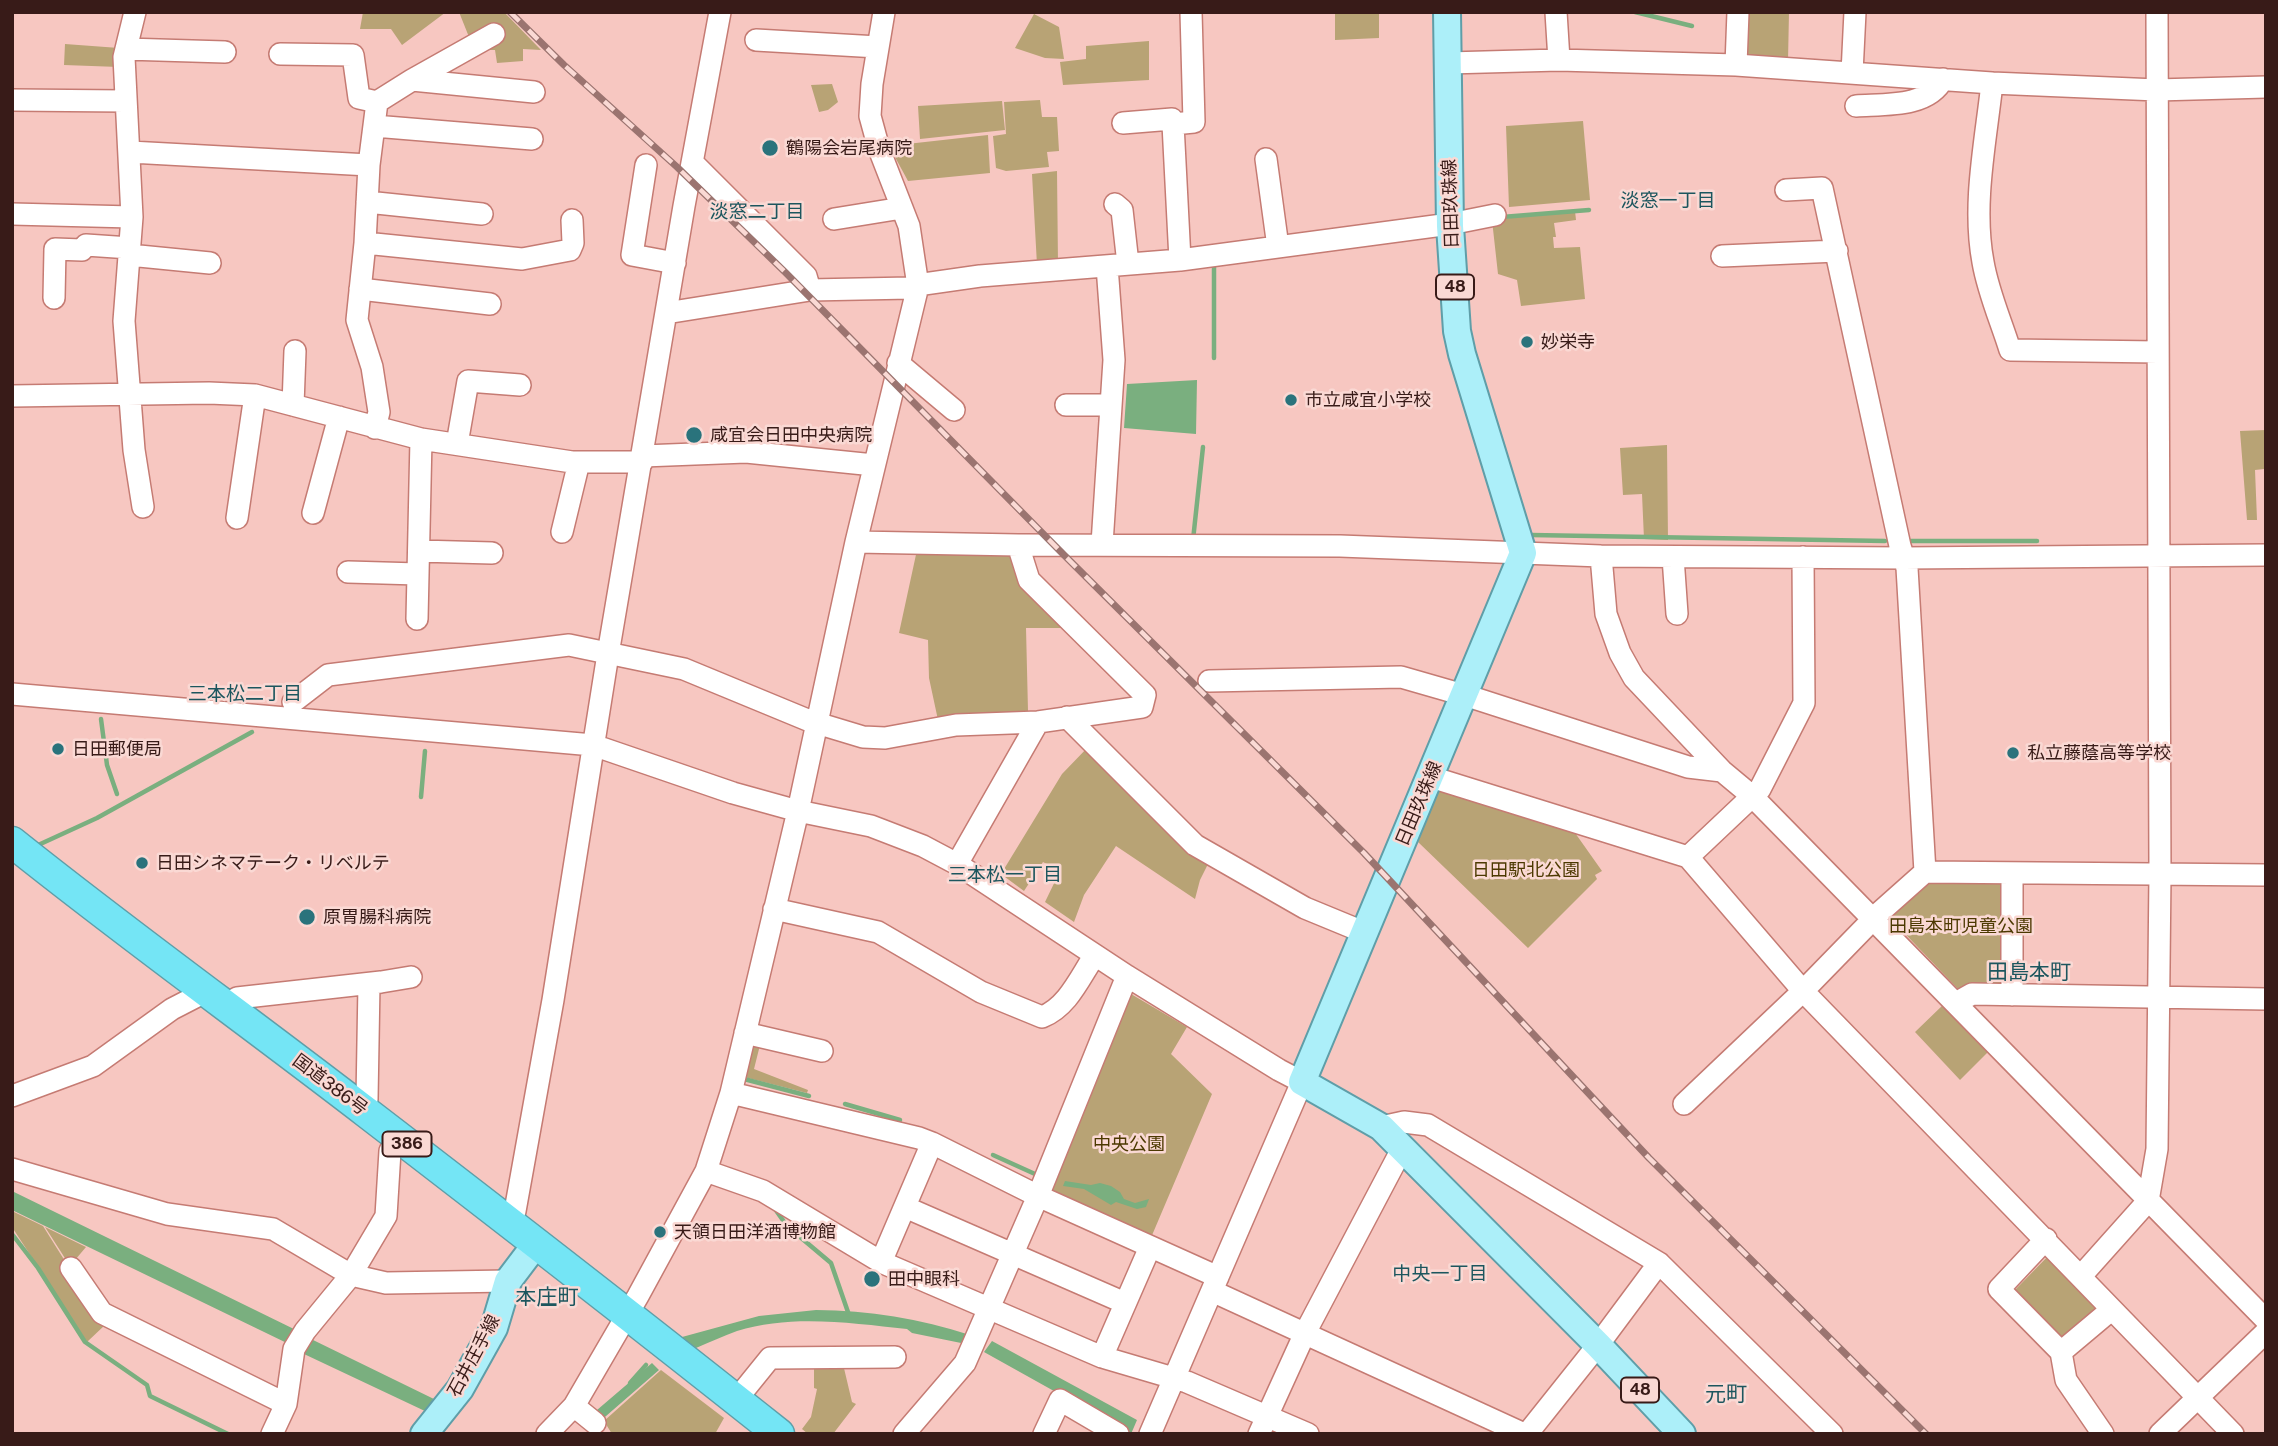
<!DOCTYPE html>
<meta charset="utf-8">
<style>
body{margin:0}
#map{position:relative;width:2278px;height:1446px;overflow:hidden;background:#f7c7c1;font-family:"Public Sans",sans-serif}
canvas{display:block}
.frame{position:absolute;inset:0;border:14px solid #381b18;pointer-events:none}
</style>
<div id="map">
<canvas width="2278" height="1446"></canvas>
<div class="frame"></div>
</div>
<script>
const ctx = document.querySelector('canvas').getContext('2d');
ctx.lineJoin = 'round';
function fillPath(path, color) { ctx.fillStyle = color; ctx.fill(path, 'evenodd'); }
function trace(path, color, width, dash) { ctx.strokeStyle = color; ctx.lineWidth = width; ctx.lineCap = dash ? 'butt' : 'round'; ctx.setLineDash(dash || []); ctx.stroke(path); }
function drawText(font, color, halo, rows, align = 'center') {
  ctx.font = font + ' "Public Sans","Noto Sans JP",sans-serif'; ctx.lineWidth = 5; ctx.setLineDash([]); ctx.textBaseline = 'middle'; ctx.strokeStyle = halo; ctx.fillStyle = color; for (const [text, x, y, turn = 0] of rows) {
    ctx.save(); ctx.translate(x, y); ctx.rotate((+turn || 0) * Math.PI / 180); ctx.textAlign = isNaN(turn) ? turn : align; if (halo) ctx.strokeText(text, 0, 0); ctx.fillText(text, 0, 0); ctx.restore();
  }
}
fillPath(new Path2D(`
 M363 12H446L402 45 391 29H360Z
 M459 12H504L541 50 523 49V61L497 63 495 50H472L469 37Z
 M1335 12H1379V38L1335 40Z
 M1743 12H1789L1788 61 1742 60Z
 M1034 14 1059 27 1064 59 1045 58 1015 48Z
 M1149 41V80L1063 85 1060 62 1086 59V46Z
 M65 44 119 48V67L64 65Z
 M832 84 838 102 828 110 819 112 811 85Z
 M1040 100 1042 117H1057L1059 151 1047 152 1049 167 1006 171 996 168 993 136 1006 134 1004 102Z
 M1002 101 1005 130 920 139 918 106Z
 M1583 121 1590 200 1509 207 1506 126Z
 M988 135 990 173 908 181 889 146Z
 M1057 171 1058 264 1037 265 1032 174Z
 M1575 211 1576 220 1554 223 1556 237H1553L1554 248 1580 247 1585 299 1521 306 1517 280 1498 274 1492 220Z
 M2266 430V463L2264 469 2255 470 2257 520H2247L2240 431Z
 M1667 445 1668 540 1644 539 1642 494 1623 495 1620 448Z
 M1012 549 1074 628H1026L1028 711 938 720 929 678 928 640 899 633 917 550Z
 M1089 746 1210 860 1200 880 1195 899 1116 846 1084 895 1074 922 1045 902 1060 871 1043 862 1024 891 1001 874 1062 774Z
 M1440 785 1573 830 1602 871 1595 875 1597 879 1528 948 1418 842Z
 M1925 880H2009L2007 990 1958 989 1888 916Z
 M1131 994 1187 1027 1171 1054 1212 1094 1150 1240 1046 1193Z
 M1944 1004 1989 1051 1960 1080 1915 1032Z
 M756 1040 761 1041 754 1069 808 1090 807 1093 744 1077Z
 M12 1211 43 1226 105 1325 87 1342 12 1227Z
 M45 1227 86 1247 70 1266Z
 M2052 1252 2100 1304 2059 1341 2014 1291Z
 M814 1364H843L852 1402 856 1404 833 1434H808L802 1429 811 1417 817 1389 814 1388Z
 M661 1370 724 1418 715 1434H612L604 1421Z`), '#b8a375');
fillPath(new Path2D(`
 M1197 380 1196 434 1124 428 1127 384Z
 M1065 1181 1091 1185 1100 1183 1111 1186 1120 1192 1124 1199 1135 1203 1149 1199 1146 1207 1137 1209 1116 1202 1111 1205 1084 1189 1063 1186Z
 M12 1191 300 1332 293 1346 12 1210Z
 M816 1310C869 1310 920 1319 970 1335L966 1344 912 1333 907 1329C852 1323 791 1314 737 1331 723 1336 710 1342 696 1348L682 1337 759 1316Z
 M311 1339 436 1400 427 1412 304 1354Z
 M992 1341 1137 1420 1131 1434 984 1352Z
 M652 1363 659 1370 598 1423 590 1416Z`), '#7aaf7f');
trace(new Path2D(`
 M1635 12 1692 26
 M1502 217 1589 210
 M1214 358V261
 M1531 535 1885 541
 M1193 540 1203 447
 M1905 541H2037
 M101 719 107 765 117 794
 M421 797 425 751
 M36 846 97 818 252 732
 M744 1079 809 1096
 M845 1104 900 1120
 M993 1155 1035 1174
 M775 1209 787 1226 831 1263 849 1315
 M12 1234 38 1268 85 1342 147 1385 150 1396 228 1434
 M630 1383 646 1365`), '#7aaf7f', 4.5);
const minor = new Path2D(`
 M135 12 124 57 132 217 124 321 134 450 143 507
 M1556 12 1559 60
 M756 40 878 47
 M126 49 225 52
 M280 54 353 55 359 98 377 102
 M1448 63 1559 60 1736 65 1992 83 2157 90 2266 87
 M1736 65 1738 12
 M1852 73 1855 12
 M412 80 494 34
 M1992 83C1986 140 1972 204 1983 262 1988 292 2001 321 2010 350L2158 352
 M12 100 125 101
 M1856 106C1884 104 1928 108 1943 79
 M1123 123 1172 119 1173 124
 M374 126 532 139
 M130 152 369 165
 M1266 159 1278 247
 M693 163 806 276 810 290
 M646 165 632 255 675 263
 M1786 190 1822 188 1900 546 1907 568 1925 872
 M367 202 482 214
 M1115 204 1122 210 1128 264
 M12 214 132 217
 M834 219 902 208
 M365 243 522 259 570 250 573 243 572 220
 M129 255 210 263
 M1722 256 1837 251
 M1180 260 1173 124 1194 122 1191 12
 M360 289 490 304
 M54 298 55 249 82 250 86 245 130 248
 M666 313 810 290 910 288 924 284 980 276 1180 260 1450 224 1495 215
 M898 363 954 410
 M12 396 209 393 255 395 421 439 572 462H642
 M293 405 295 351
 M1066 405H1111
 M375 428 379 412 372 367 357 320 365 243 369 165 377 102 412 80 534 92
 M457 444 468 381 520 385
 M643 456 746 452 874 465
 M313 513 339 417
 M237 518 255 395
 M562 532 579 462
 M856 542 1018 545 1340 546 1601 556 1904 558 2266 555
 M1102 544 1114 360 1107 266
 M419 551 492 553
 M1601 556 1606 614 1620 653 1634 678 1722 771 1752 796 2266 1320
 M1673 557 1677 614
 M348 572 418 574
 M417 619 421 439
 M1209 681 1401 677 1474 698 1688 767 1722 771
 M12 694 593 745 733 793 798 811 871 826 923 846 957 864 1127 976 1279 1070 1302 1082 1150 1434
 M293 702 328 675 569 645 684 669 810 721 863 737 885 738 956 725 1038 722 1142 707 1145 695 1029 580 1018 545
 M1067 717 1195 845 1305 908 1356 929
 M1431 777 1688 857 1803 991 2233 1434
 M1688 857 1760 789 1804 703 1803 557
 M957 864 1038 722
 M774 909 878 932 981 992 1042 1017C1068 1007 1080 977 1095 955
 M2012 995V873
 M1956 1003 1972 994 2266 999
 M226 1006 237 998 381 982 411 977
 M745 1033 822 1051
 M731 1093 919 1138 932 1143 1038 1196 1218 1277
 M12 1096 93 1066 172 1009 205 992
 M1684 1104 1803 991 1880 912 1925 872 2266 875
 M365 1111 367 1099 369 984
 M1381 1127 1404 1122 1428 1125 1659 1263 1832 1434
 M12 1169 167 1214 273 1229 351 1275 386 1283 508 1281
 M706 1171 763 1191 881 1262 1102 1357 1187 1382 1308 1434
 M905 1207 1125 1303
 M510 1224 515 1211 553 1000 608 654 684 206 720 12
 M2046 1239 1999 1289 2061 1352 2066 1380 2103 1434
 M881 1262 932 1143
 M71 1268 102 1313 286 1404
 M2081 1276 2148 1201 2157 1149 2160 874 2157 12
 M1212 1291 1524 1434
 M2061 1352 2111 1310
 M1102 1357 1150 1247
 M736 1400 770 1358 895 1357
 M574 1406 595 1423
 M272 1434 286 1404 294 1349 305 1331 351 1275 386 1216 390 1151 397 1136
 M547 1434 574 1406 638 1296 706 1171 731 1093 798 811 856 542 918 286 909 226 879 149 870 116 872 84 884 12
 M904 1434 965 1363 1038 1196 1127 976
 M1044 1434 1060 1400 1118 1434
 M1259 1434 1305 1333 1402 1149
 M1527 1434 1598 1345 1659 1263
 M2160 1434 2266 1332`);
const major = new Path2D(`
 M1447 12 1450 226 1457 331 1462 354 1523 553 1302 1082 1381 1127 1598 1345 1682 1434
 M424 1434 460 1389 494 1328 508 1281 536 1244`);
const highway = new Path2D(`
 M12 842C128 935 248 1021 366 1112 504 1218 642 1325 779 1434`);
trace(minor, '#c57b73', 24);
trace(major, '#5f9ea8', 30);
trace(highway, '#5f9ea8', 33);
trace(minor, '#fff', 21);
trace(major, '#aceff9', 26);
trace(highway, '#74e5f5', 30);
const rail = new Path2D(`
 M510 12 564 65 677 167 786 273 1064 555 1364 853 1649 1158 1926 1434`);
trace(rail, '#9b7470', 7);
trace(rail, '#fad9d4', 4.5, [13]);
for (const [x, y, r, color] of [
 [770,148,9,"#2a737c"],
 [1527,342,7,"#2a737c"],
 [1291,400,7,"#2a737c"],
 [694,435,9,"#2a737c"],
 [58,749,7,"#2a737c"],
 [2013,753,7,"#2a737c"],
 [142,863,7,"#2a737c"],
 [307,917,9,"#2a737c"],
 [660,1232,7,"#2a737c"],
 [872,1279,9,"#2a737c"]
]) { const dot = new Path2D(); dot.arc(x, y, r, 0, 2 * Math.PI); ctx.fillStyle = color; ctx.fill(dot); trace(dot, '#fad9d4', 2.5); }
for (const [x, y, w] of [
 [1455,287,38],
 [407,1144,49],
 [1640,1390,38]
]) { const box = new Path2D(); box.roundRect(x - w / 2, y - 12.5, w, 25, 5); ctx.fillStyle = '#fad9d4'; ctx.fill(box); trace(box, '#381b18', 2); }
drawText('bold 16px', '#381b18', null, [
 ["48",1455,287],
 ["386",407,1144],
 ["48",1640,1390]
]);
drawText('18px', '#381b18', '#fad9d4', [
 ["鶴陽会岩尾病院",786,148],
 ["妙栄寺",1541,342],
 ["市立咸宜小学校",1305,400],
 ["咸宜会日田中央病院",710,435],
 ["日田郵便局",72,749],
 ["私立藤蔭高等学校",2027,753],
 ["日田シネマテーク・リベルテ",156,863],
 ["原胃腸科病院",323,917],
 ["天領日田洋酒博物館",674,1232],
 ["田中眼科",888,1279]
], 'left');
drawText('18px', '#381b18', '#fad9d4', [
 ["日田玖珠線",1451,204,-92],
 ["日田玖珠線",1419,804,-67],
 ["国道386号",330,1085,37],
 ["石井庄手線",474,1356,-62]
]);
drawText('18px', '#4c3901', '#fad9d4', [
 ["日田駅北公園",1526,870],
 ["田島本町児童公園",1961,926],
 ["中央公園",1129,1144]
]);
drawText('19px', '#1c565e', '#fad9d4', [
 ["淡窓一丁目",1668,201],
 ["淡窓二丁目",757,212],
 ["三本松二丁目",245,694],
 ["三本松一丁目",1005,875],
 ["中央一丁目",1440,1274]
]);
drawText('21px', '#1c565e', '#fad9d4', [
 ["田島本町",2029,973],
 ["本庄町",547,1298],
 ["元町",1726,1395]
]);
</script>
